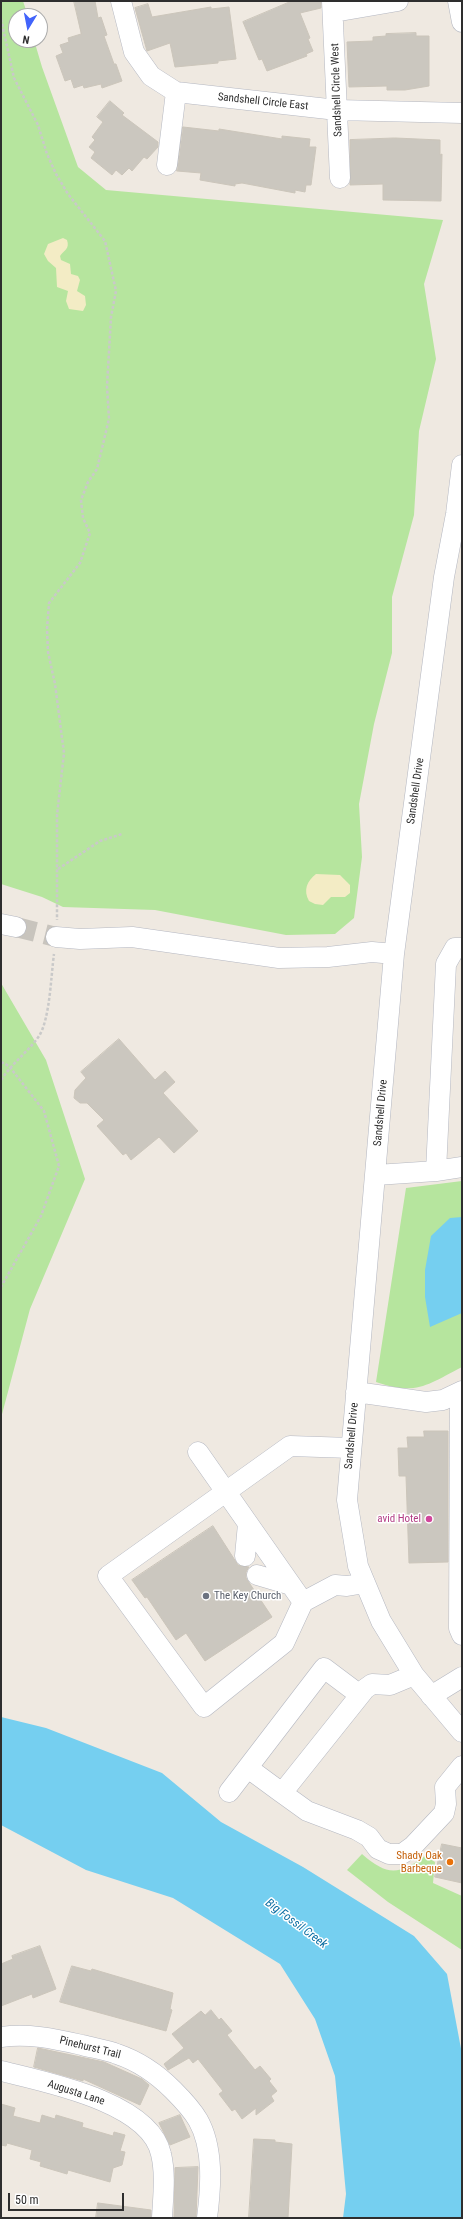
<!DOCTYPE html>
<style>
body{margin:0}
#map{position:relative;width:463px;height:2219px;overflow:hidden;background:#efe9e1;font-family:"Roboto Condensed",sans-serif}
canvas{display:block}
.frame{position:absolute;inset:0;border:2px solid #2e2e2e;pointer-events:none}
.north{position:absolute;left:8px;top:8px;width:40px;height:40px;box-sizing:border-box;background:#fff;border:1px solid #ababab;border-radius:50%;rotate:190deg;font-size:11px;font-weight:700;line-height:16px;text-align:center;color:#2e2e2e}
.north::after{content:'';display:block;margin:auto;width:14px;height:18px;background:#4264fb;clip-path:polygon(50% 0,100% 100%,50% 72%,0 100%)}
.scale{position:absolute;left:8px;top:2193px;width:116px;height:18px;box-sizing:border-box;border:2px solid #2e2e2e;border-top:0;padding-left:5px;font-size:12px;line-height:14px;white-space:nowrap;color:#2e2e2e;-webkit-text-stroke:3px #fff;paint-order:stroke}
</style>
<div id="map">
<canvas width="463" height="2219"></canvas>
<div class="frame"></div>
<div class="north">N</div>
<div class="scale">50 m</div>
</div>
<script>
const ctx = document.querySelector('canvas').getContext('2d');
ctx.lineJoin = 'round';
function fillPath(path, color) { ctx.fillStyle = color; ctx.fill(path, 'evenodd'); }
function trace(path, color, width, dash) { ctx.strokeStyle = color; ctx.lineWidth = width; ctx.lineCap = dash ? 'butt' : 'round'; ctx.setLineDash(dash || []); ctx.stroke(path); }
function drawText(font, color, halo, rows, align = 'center') {
  ctx.font = font + ' "Roboto Condensed",sans-serif'; ctx.lineWidth = 3; ctx.setLineDash([]); ctx.textBaseline = 'middle'; ctx.strokeStyle = halo; ctx.fillStyle = color; for (const [text, x, y, turn = 0] of rows) {
    ctx.save(); ctx.translate(x, y); ctx.rotate((+turn || 0) * Math.PI / 180); ctx.textAlign = isNaN(turn) ? turn : align; if (halo) ctx.strokeText(text, 0, 0); ctx.fillText(text, 0, 0); ctx.restore();
  }
}
fillPath(new Path2D(`
 M1 1H23L28 16H16V40H34L42 67 78 167 106 190 443 220 424 284 436 359 419 431 414 515 392 597V653L374 724 359 804 362 857 354 918 335 934 286 935 155 910 63 907 42 897 1 884Z
 M1 983 46 1060 85 1179 30 1309 1 1418Z
 M462 1181V1367C427 1385 416 1396 376 1382L406 1188Z
 M362 1854C387 1876 399 1875 425 1856L435 1862 433 1883 462 1896V1950L388 1902 347 1870Z`), '#b6e59e');
fillPath(new Path2D(`
 M63 238 67 240C70 249 64 250 60 256L61 260 70 264 71 274 78 276 80 280 77 291 85 296 86 305 83 311 69 309 66 301 68 291 57 287 56 268 48 261 44 254 48 244Z
 M316 874 340 875 350 885V893L345 897H331L323 905 315 904 309 901C303 890 307 881 316 874Z`), '#f3ecc5');
fillPath(new Path2D(`
 M462 1217V1313L430 1327 425 1297V1270L431 1236 450 1218Z
 M1 1717 46 1728 162 1773 221 1822 303 1867 414 1936 447 1974 462 2054V2218H343L346 2194 335 2076 315 2019 280 1964 173 1898 86 1870 1 1825Z`), '#75cff0');
const building = new Path2D(`
 M74 1H95L98 18 101 17 107 35 104 36 114 64H116L122 81 102 88 101 84 84 88 83 85 74 88 71 79 65 81 56 56 63 53 60 45 69 42 68 38 81 34Z
 M292 1H321V8L300 13 310 38 308 39 313 51 306 54 307 56 267 71 262 59 259 60 243 22Z
 M148 4 152 17 211 7V9L229 7 236 59 218 61V63L175 67 170 43 147 51 135 8Z
 M416 33V36H429V86L405 90H387V86L349 87 347 42 373 41V37L386 36V34Z
 M110 101 124 113 122 115 158 142V147L147 159 144 157 132 171 129 168 122 175 116 170 112 175 91 158 95 152 89 147 95 140 92 137 103 122 97 117Z
 M183 127 219 131V129L282 139V136L310 139 309 147H316L311 185H306L305 192 295 190V193L242 183 235 184V186L200 180 201 173 177 171Z
 M395 138 440 140V155L442 154 441 201 383 200V184L350 185V140Z
 M119 1039 155 1080 165 1071 175 1082 163 1093 198 1131 174 1153 159 1137 131 1160 126 1153 123 1155 97 1126 104 1120 87 1103H80L74 1098 75 1090 86 1078 81 1072Z
 M424 1431H448V1562L409 1563 406 1476H399L398 1448H408L407 1437H424Z
 M213 1526 238 1565 249 1567 246 1572V1578L272 1617 205 1661 186 1633 176 1640 147 1597 145 1598 132 1580Z
 M442 1844 462 1848V1883L435 1877Z
 M40 1946 56 1989 33 1998 32 1994 1 2006V1964L13 1959 12 1956Z
 M72 1966 91 1971 92 1969 173 1993 170 2009 172 2010 166 2031 60 2002Z
 M211 2010 219 2020 221 2018 232 2031 227 2035 255 2070 260 2066 271 2079 269 2081 277 2091 271 2096 274 2101 256 2115V2108L242 2119 235 2109 232 2111 219 2094 223 2091 198 2059 193 2063 189 2058 168 2070 164 2064 184 2048 172 2034 201 2011 205 2015Z
 M38 2048 104 2062 142 2079 149 2085 140 2105 83 2079V2081L34 2067Z
 M1 2104 15 2108 13 2116 40 2123 42 2115 55 2119 56 2115 83 2123 82 2127 113 2136 114 2132 125 2135 120 2151 125 2152 122 2165 113 2168 110 2182 68 2170 67 2174 40 2166 41 2162 30 2159 32 2150 7 2143 6 2146 1 2145Z
 M180 2115 190 2137 170 2145 159 2123Z
 M254 2139 275 2140V2142L292 2144 288 2218H249Z
 M198 2167 196 2218H174L175 2168Z
 M98 2203 151 2210V2218H96Z`);
fillPath(building, '#cbc7bf');
trace(building, '#cbc5ba', 1);
trace(new Path2D(`
 M16 927 56 937`), '#c8c4bd', 20, [20, 10]);
const minor = new Path2D(`
 M121 1 134 52 151 76 176 92 337 110 462 113
 M332 1 340 178
 M458 1 462 22
 M334 12 398 1
 M167 165 176 92
 M462 465 456 514 444 577 394 954 347 1500 358 1566 381 1621 414 1675 462 1732
 M1 924 16 927
 M56 937 80 939 132 937 279 958 328 957 372 952 394 954
 M436 1171 446 964 455 948H462
 M376 1175 436 1171 462 1167
 M356 1392 426 1402 443 1400 462 1391
 M460 1392 459 1628 462 1635
 M198 1452 303 1602 284 1643 204 1707 108 1576 290 1446 351 1448
 M245 1556 248 1524
 M257 1575 291 1585
 M303 1602 335 1585 347 1586 365 1583
 M414 1675 390 1685 372 1684 365 1689 282 1793 307 1811 357 1830 369 1837 378 1849 389 1854H402L413 1846 444 1813 446 1804 445 1787 462 1766
 M431 1696 462 1677
 M248 1768 282 1793
 M229 1792 324 1668 360 1695
 M1 2037C29 2033 55 2039 82 2045 93 2048 106 2050 117 2054 138 2061 157 2074 173 2090 182 2099 191 2108 198 2120 214 2148 211 2188 207 2218
 M1 2071C45 2082 150 2102 161 2154 166 2175 163 2197 162 2218`);
trace(minor, '#b4b7c1', 21);
trace(new Path2D(`
 M1 19 14 78 38 125 47 154 56 174 68 194 105 241 116 291 111 317 107 386 109 419 97 469 88 482 81 500 83 518 90 533 80 563 49 603 47 629 48 652 55 684 64 753 57 815V920
 M58 869 100 841 122 834
 M1 1062 9 1066 44 1111 59 1166 41 1216 1 1287
 M1 1080C12 1063 28 1052 39 1036 50 1019 51 975 54 954`), '#c9c9c9', 2.5, [3, 2]);
trace(minor, '#fff', 20);
for (const [x, y, r, color] of [
 [429,1519,4,"#d1479c"],
 [206,1596,4,"#6b7280"],
 [450,1862,4,"#e8710a"]
]) { const dot = new Path2D(); dot.arc(x, y, r, 0, 2 * Math.PI); ctx.fillStyle = color; ctx.fill(dot); trace(dot, '#fff', 1.5); }
drawText('11px', '#2e2e2e', '#fff', [
 ["Sandshell Circle West",337,90,-92],
 ["Sandshell Circle East",263,102,6],
 ["Sandshell Drive",416,791,-82],
 ["Sandshell Drive",381,1113,-85],
 ["Sandshell Drive",352,1436,-85],
 ["Pinehurst Trail",90,2048,14],
 ["Augusta Lane",76,2093,18]
]);
drawText('11px', '#b23c85', '#fff', [
 ["avid Hotel",421,1519]
], 'right');
drawText('11px', '#5b616d', '#fff', [
 ["The Key Church",214,1596]
], 'left');
drawText('11px', '#c56008', '#fff', [
 ["Shady Oak",442,1856],
 ["Barbeque",442,1869]
], 'right');
drawText('italic 12px', '#0d6fa3', '#fff', [
 ["Big Fossil Creek",296,1924,37]
]);
</script>
